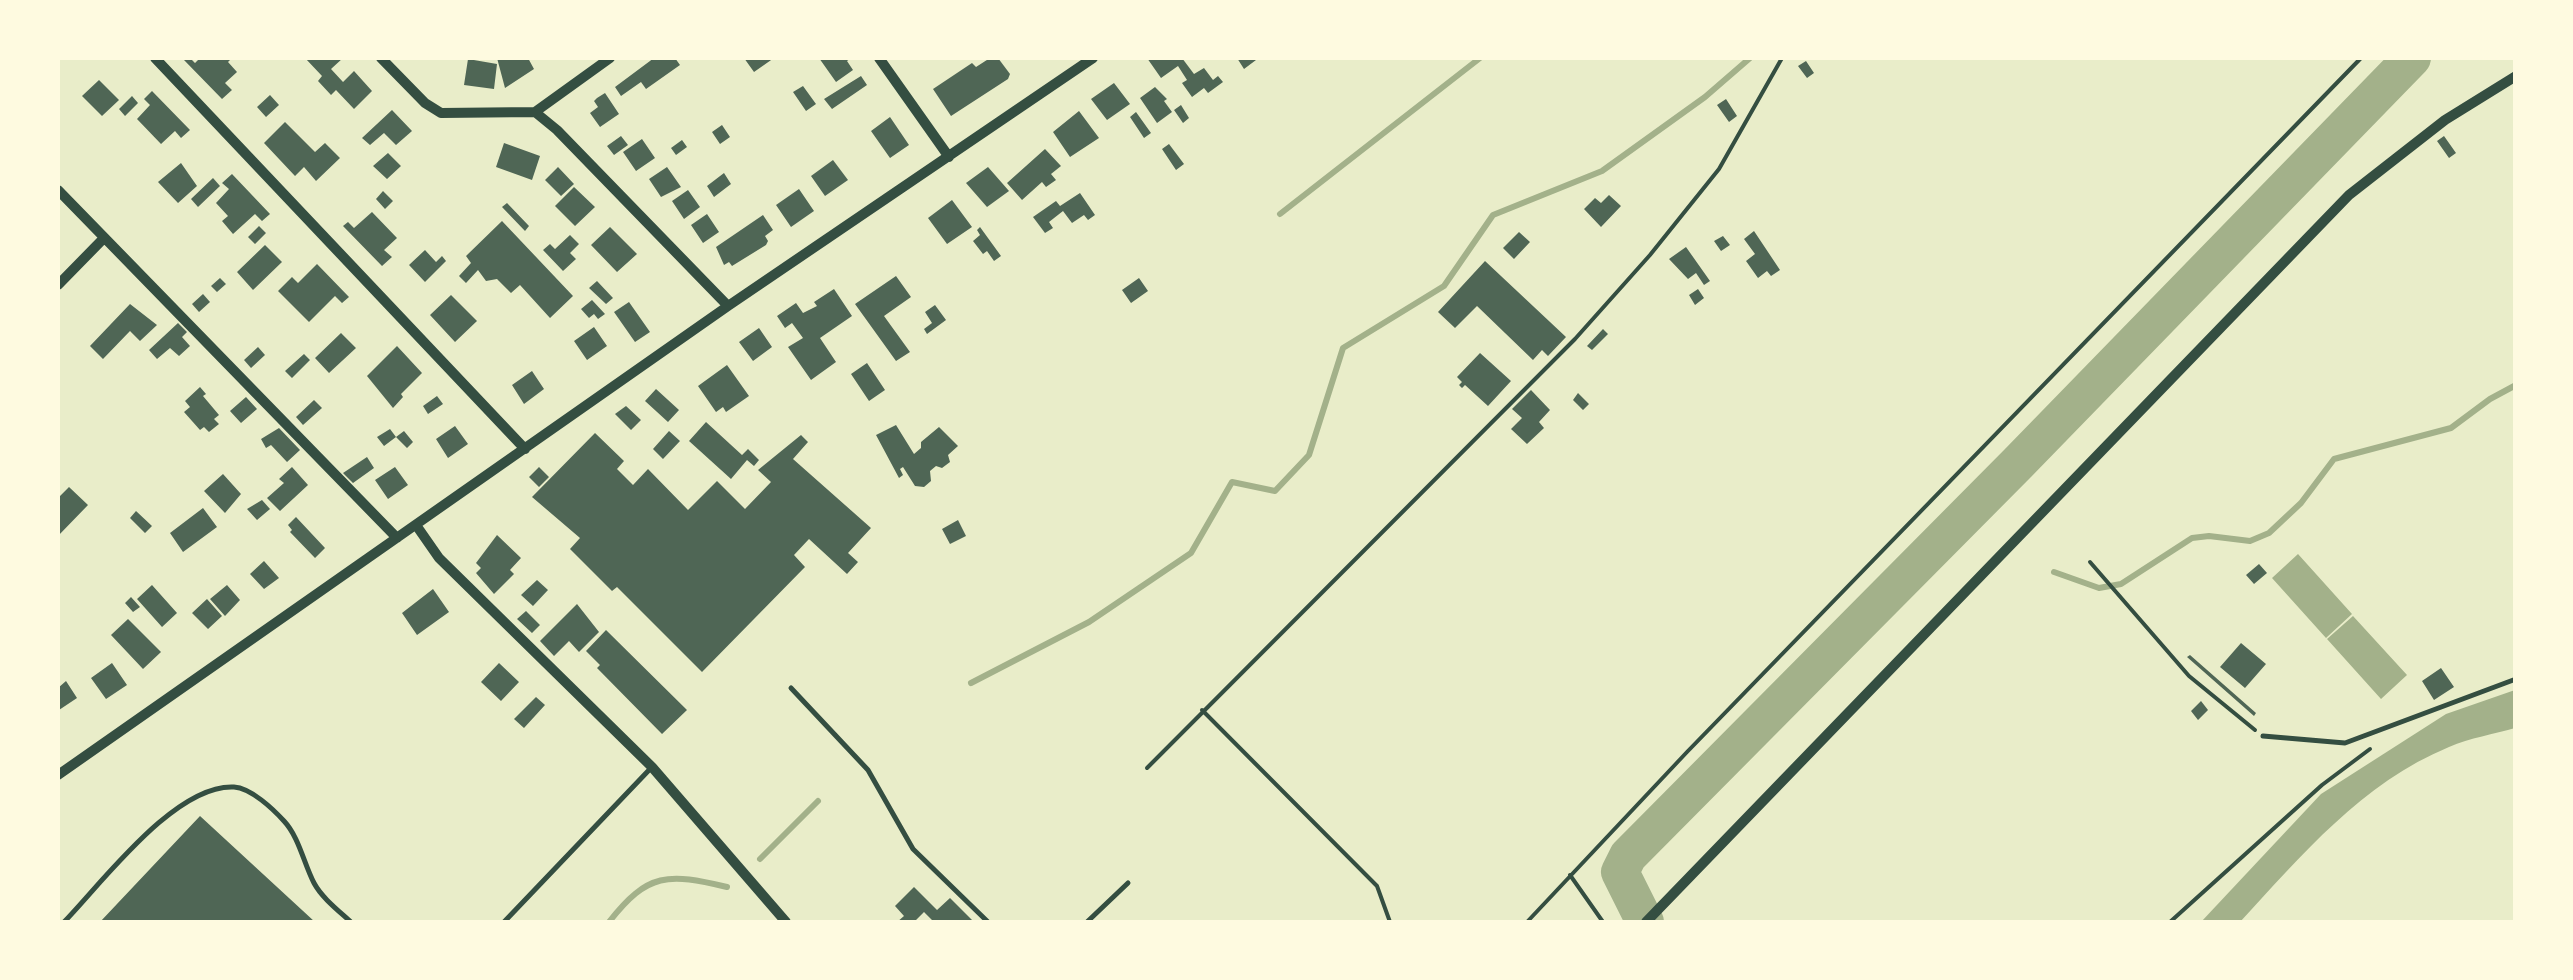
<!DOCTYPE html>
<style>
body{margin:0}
#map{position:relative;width:2573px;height:980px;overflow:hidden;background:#e9edc9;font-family:Overpass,sans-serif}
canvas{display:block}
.frame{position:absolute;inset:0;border:60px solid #fefae0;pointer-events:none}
</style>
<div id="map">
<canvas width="2573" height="980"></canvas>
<div class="frame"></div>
</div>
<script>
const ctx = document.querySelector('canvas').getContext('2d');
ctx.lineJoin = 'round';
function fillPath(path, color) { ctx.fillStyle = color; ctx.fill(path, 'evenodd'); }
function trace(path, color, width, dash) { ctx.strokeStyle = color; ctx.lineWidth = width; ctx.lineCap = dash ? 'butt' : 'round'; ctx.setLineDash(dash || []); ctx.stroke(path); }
fillPath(new Path2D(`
 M2298 554 2352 614 2326 638 2272 578Z
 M2353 616 2407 675 2381 699 2327 639Z
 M2515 690V728C2494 734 2470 738 2449 747 2362 783 2302 855 2240 922H2201L2321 794 2446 714Z`), '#a3b18a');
trace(new Path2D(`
 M1280 214 1480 58
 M2054 572 2099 588 2121 584 2192 538 2209 536 2250 541 2269 533 2301 503 2334 459 2451 428 2490 399 2516 385
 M971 683 1089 622 1191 553 1232 482 1275 491 1309 455 1343 348 1444 286 1493 215 1602 171 1705 97 1750 58
 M760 859 818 801
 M609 922C648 872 668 873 727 887`), '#a3b18a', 6);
trace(new Path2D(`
 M1645 922 1620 872 1628 856 2018 463 2412 58`), '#a3b18a', 38);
fillPath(new Path2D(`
 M190 58 195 63 200 58H232L228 62 237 72 225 83 232 90 222 99 184 60Z
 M305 58H343L331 69 343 82 354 71 372 91 354 109 336 90 331 95 318 81 322 76Z
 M497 58H528L534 69 505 88Z
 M654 58H675L680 65 646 89 641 82 621 96 615 87Z
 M744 58H774L754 72Z
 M819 58H851L847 61 853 70 836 82Z
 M990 58H998L1010 74 1008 79 951 116 933 89 972 63 976 67Z
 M1147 58H1182L1194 74 1204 68 1213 80 1218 76 1223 82 1208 93 1204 88 1192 97 1182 83 1187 80 1178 66 1161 78Z
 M1237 58H1254L1256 60 1244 69Z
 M468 59 497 64 494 89 464 85Z
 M1806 61 1814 73 1807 78 1798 66Z
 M861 76 867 85 832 109 824 99Z
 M99 80 119 100 102 116 82 96Z
 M1114 83 1130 104 1107 120 1091 99Z
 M803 86 816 104 806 111 793 92Z
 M1155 87 1167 99 1164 101 1172 112 1157 123 1140 98Z
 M152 91 190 130 181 138 175 131 161 144 137 119 150 105 144 99Z
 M605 93 619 114 600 127 590 113 598 107 594 101 597 98Z
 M270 95 279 105 266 117 257 107Z
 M132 96 138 103 125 116 119 109Z
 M1726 99 1737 116 1729 122 1717 105Z
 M1181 105 1189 118 1183 123 1174 110Z
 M392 110 412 131 396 145 384 133 370 145 362 138Z
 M1079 111 1099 138 1070 157 1053 132Z
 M1136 112 1151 133 1144 138 1130 117Z
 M890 117 909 145 890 158 871 131Z
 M285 122 315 152 325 143 340 158 316 181 304 167 295 176 264 143Z
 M722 125 730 137 720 144 712 132Z
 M621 136 628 145 614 155 607 146Z
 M2444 136 2456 153 2449 158 2437 141Z
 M642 139 655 158 636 171 623 152Z
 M682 140 687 147 676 155 671 148Z
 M504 143 540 156 532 180 496 167Z
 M1169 144 1184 164 1176 170 1162 149Z
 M1045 149 1061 166 1051 174 1056 180 1046 187 1042 182 1022 200 1007 183Z
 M388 153 401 166 387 179 373 166Z
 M833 160 848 180 825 196 811 176Z
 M181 163 197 186 178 203 158 182Z
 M558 167 574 184 561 196 545 180Z
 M667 167 681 187 661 197 649 179Z
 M988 167 1009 191 987 207 966 183Z
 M724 173 731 184 714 197 707 186Z
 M232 174 270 214 262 221 255 214 233 234 222 221 228 216 216 203 229 189 222 183Z
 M213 178 220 186 198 207 191 199Z
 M574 187 595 207 575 226 555 206Z
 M799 189 814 211 791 227 776 205Z
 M688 190 700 207 684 219 672 201Z
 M383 191 393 201 385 209 376 199Z
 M1080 193 1095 215 1088 220 1084 215 1072 223 1063 211 1049 222 1053 228 1045 233 1033 217 1056 201 1060 206Z
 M1609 195 1621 206 1601 227 1584 209 1595 198 1601 203Z
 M952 200 972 227 947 244 928 218Z
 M507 203 529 226 525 231 502 207Z
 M372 212 397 238 384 250 392 257 382 266 343 226 348 222 354 228Z
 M707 214 719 232 703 243 691 225Z
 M763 215 773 230 765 236 768 241 766 245 732 266 729 262 724 265 716 247Z
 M502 221 573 296 550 318 520 285 511 293 497 279 486 281 478 270 466 283 459 276 471 263 466 256Z
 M259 226 266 233 255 244 248 237Z
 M610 227 637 254 617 272 591 245Z
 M980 227 1001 256 994 261 987 251 983 254 973 241 980 235 977 230Z
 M1754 231 1780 270 1771 276 1767 271 1758 278 1746 261 1755 254 1744 239Z
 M1519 232 1530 242 1514 259 1503 248Z
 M570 235 579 244 570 253 576 259 563 271 543 250 550 244 555 249Z
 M1723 236 1730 245 1721 251 1714 241Z
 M265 245 282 262 253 290 237 272Z
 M1686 247 1710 281 1704 285 1696 273 1688 279 1669 259Z
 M425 250 436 262 442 256 446 261 425 282 409 265Z
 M1485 261 1566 337 1548 356 1542 350 1533 360 1477 306 1455 328 1438 312Z
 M317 264 349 297 342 303 335 296 309 322 278 291 292 277 298 283Z
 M896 276 911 297 884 316 910 352 896 361 855 304Z
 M220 278 226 284 217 292 211 286Z
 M1139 278 1148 291 1131 303 1122 290Z
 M597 281 613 298 606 304 589 288Z
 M834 289 852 316 820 338 836 362 811 380 788 347 803 338 792 323 785 328 777 316 796 303 803 313 817 306 814 302Z
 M1698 289 1704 298 1695 305 1689 295Z
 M203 294 210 302 199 312 192 304Z
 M451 295 477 321 455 342 430 315Z
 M592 300 605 314 598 319 594 314 589 318 581 309Z
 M629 302 650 332 635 342 614 312Z
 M130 304 157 325 140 341 130 331 103 359 90 346Z
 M935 305 946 320 927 334 924 329 932 323 925 312Z
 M178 323 187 332 182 337 190 346 179 356 170 348 157 359 149 350Z
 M594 327 607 346 587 360 574 341Z
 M759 328 772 347 753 361 739 342Z
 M1603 329 1608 334 1592 350 1587 346Z
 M341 333 356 348 329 373 315 358Z
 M397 346 422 373 401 394 403 397 393 408 367 376Z
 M258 347 265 355 251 368 244 360Z
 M1480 353 1511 381 1488 406 1465 385 1462 388 1459 385 1462 382 1457 377Z
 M304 354 310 360 292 378 285 371Z
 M867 363 885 390 869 401 851 374Z
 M727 365 749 396 726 412 723 407 716 412 698 386Z
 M532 371 544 389 524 404 512 385Z
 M200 387 206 394 203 396 219 415 214 419 219 424 209 432 204 427 200 430 184 412 190 407 185 401Z
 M656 389 679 410 668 422 645 401Z
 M1531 390 1550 410 1539 422 1544 428 1527 444 1511 429 1522 418 1512 409Z
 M1578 393 1589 404 1583 410 1573 400Z
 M437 396 443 404 428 414 423 406Z
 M246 397 257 409 241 423 230 411Z
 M314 400 322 408 303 425 296 417Z
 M626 406 641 420 631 430 615 414Z
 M706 422 742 455 748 449 759 460 754 466 747 460 731 479 689 441Z
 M896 425 914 454 921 448V442L939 427 958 446 948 455 950 462 942 468 936 466 930 471 931 481 924 487 915 486 903 467 900 469 903 475 899 478 876 435Z
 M455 426 468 444 448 458 436 439Z
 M279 428 300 450 287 462 271 445 266 448 261 439Z
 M390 429 396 437 384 446 377 437Z
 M404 431 413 442 407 448 396 437Z
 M669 431 680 441 663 459 653 449Z
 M595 433 624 461 617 469 633 485 648 469 688 510 717 481 745 509 771 482 758 470 801 435 808 442 793 459 871 528 848 553 858 562 847 574 809 539 794 555 805 567 702 672 617 587 612 591 570 549 580 538 532 497Z
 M367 457 374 468 353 483 343 473Z
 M292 467 308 485 280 511 267 498 284 483 279 479Z
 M395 467 408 485 388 499 375 480Z
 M539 467 549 477 539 487 529 477Z
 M223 474 241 494 225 513 204 491Z
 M69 487 88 505 58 536V498Z
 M262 500 270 509 257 520 247 509Z
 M203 508 217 527 183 552 170 533Z
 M136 511 152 526 145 533 130 518Z
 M296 517 325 548 315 558 290 532 292 530 288 525Z
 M958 520 966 536 950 544 942 529Z
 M497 535 521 558 510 570 514 574 494 594 476 573 481 568 476 563Z
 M264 561 279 578 264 589 250 574Z
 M2259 564 2267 573 2254 584 2246 575Z
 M537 580 548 590 533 606 521 595Z
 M152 585 177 613 162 627 137 599Z
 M227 585 240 600 225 616 210 599Z
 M433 589 449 612 417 635 402 613Z
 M131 597 140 607 133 612 125 603Z
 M207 599 222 616 208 629 192 613Z
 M577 604 599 632 579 652 569 641 554 656 540 641Z
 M526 611 540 625 532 633 517 619Z
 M128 619 161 652 143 669 111 635Z
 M606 630 687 710 662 734 597 668 600 665 586 651Z
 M2241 643 2266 664 2245 688 2220 667Z
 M2190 655 2256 713 2254 716 2187 657Z
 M112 663 127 685 106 699 91 678Z
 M499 663 519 682 501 701 481 682Z
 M2441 668 2454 687 2434 700 2422 681Z
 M66 681 77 698 59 710 58 688Z
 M536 697 545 705 524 728 514 719Z
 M2201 701 2208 710 2198 720 2191 711Z
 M200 816 315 922H100Z
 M914 887 937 910 950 898 974 922H934L924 912 914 922H897L904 916 895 906Z`), '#4f6655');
trace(new Path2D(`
 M2090 562 2189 676 2255 730
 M1202 710 1377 886 1390 922
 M1147 768 1575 339 1650 255 1719 169 1782 58
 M1570 875 1603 922
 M1527 922 1687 752 2361 58
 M2170 922 2322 785 2370 749`), '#344e41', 4);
trace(new Path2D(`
 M791 688 868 770 913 849 988 922
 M2263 736 2345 743 2516 679
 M64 922C102 883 175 784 234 787 251 788 273 809 284 821 299 837 304 864 314 883 322 898 339 911 351 922
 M504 922 650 769
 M1087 922 1128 883`), '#344e41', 5);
trace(new Path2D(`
 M155 58 525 449
 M381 58 425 103 441 113 535 112 557 130 728 306
 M879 58 949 157
 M535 112 610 58
 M58 190 397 538
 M58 285 103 239
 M416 525 439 558 652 767 786 922
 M58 775 728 306 1093 58
 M1646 922 2349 195 2445 120 2516 76`), '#344e41', 10);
</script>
